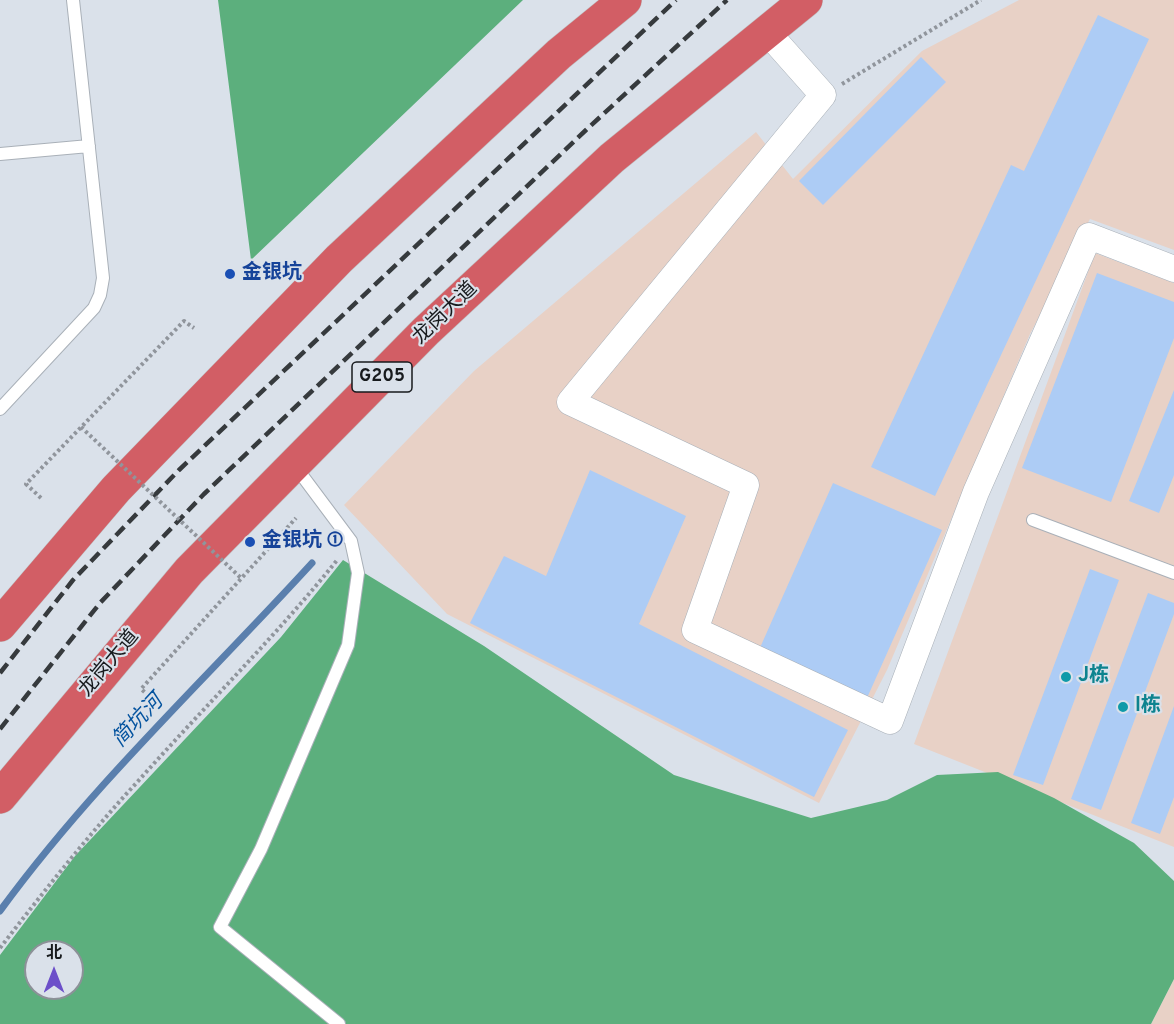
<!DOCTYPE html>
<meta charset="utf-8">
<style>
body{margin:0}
#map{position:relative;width:1174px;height:1024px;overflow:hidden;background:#dae1ea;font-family:Overpass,"Noto Sans SC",sans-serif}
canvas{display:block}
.north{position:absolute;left:24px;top:940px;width:60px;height:60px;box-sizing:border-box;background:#dae1ea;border:2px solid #8c9198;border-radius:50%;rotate:0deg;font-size:16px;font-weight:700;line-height:24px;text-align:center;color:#171a1d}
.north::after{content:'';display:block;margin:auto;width:21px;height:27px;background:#6c4fc9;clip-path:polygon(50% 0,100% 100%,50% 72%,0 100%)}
</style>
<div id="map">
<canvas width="1174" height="1024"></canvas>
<div class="north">北</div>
</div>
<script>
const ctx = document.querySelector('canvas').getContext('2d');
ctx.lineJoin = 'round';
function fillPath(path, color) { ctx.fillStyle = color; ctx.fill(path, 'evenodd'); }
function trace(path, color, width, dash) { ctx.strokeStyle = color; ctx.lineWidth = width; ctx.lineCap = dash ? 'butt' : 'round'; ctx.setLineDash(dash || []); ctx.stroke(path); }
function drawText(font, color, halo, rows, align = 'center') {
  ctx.font = font + ' Overpass,"Noto Sans SC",sans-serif'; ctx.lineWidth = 4.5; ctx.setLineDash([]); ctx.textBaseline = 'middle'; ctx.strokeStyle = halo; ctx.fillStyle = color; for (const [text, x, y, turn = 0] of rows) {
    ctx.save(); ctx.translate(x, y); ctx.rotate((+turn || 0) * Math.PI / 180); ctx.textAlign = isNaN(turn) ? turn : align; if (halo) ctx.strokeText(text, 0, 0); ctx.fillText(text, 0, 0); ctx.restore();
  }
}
fillPath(new Path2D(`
 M1019 0H1174V250L1090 219 1030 334 887 670 819 803 447 614 344 505 474 371 756 132 793 179 922 51Z
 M1095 253 1174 283V847L914 744Z
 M1174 979V1024H1151Z`), '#e8d1c6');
fillPath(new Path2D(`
 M218 0H523L251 260Z
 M343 560 484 646 674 775 811 818 887 800 937 775 998 772 1054 798 1134 843 1174 881V979L1151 1024H0V955L75 856 281 637ZM36 952H72V988H36Z`), '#5caf7d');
trace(new Path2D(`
 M0 911C92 785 207 678 312 563`), '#5a7fad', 7);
fillPath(new Path2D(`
 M1098 15 1149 39 935 496 871 467 1011 165 1024 171Z
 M921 57 946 82 823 205 799 181Z
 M1097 273 1174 302V338L1111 502 1022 468Z
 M1174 390V475L1159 513 1129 501Z
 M590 470 686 516 639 624 848 730 814 797 470 623 504 556 546 576Z
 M833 483 942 530 867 698 759 650Z
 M1090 569 1119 580 1043 785 1013 775Z
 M1148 593 1174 603V614L1101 810 1071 799Z
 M1174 706V797L1160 834 1131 823Z`), '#adccf5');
const lane = new Path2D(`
 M0 154 89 146
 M0 409 94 308 100 295 103 278 73 0
 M295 466 351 541 358 573 348 645 261 849 220 927 339 1024
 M1033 520 1174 573`);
const street = new Path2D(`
 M768 33 823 95 570 402 746 485 695 630 890 721 976 492 1089 236 1174 269`);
const highway = new Path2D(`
 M0 625 116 489 339 259 559 54 625 0
 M0 797 189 571 426 331 612 158 806 0`);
trace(lane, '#a9b0b8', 14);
trace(street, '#a9b0b8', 27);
trace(highway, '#bebfc0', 34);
trace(new Path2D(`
 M842 84 981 0
 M41 498 26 484 184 321 194 328
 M149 696 141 689 296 518
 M0 948C45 890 90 833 140 779 206 705 276 636 338 559`), '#90959c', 4, [3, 3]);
trace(lane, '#fff', 12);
trace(street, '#fff', 26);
trace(highway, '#d25e65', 33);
trace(new Path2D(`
 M0 673 73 580 179 470 676 0
 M0 729 100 603 204 494 586 130 727 0`), '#363a3d', 4.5, [12, 6]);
trace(new Path2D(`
 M81 427 241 578`), '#90959c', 4, [3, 3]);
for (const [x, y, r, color] of [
 [230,274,6,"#1a4fb4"],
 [250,542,6,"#1a4fb4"],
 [1066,677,6,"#0f9aa8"],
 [1123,707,6,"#0f9aa8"]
]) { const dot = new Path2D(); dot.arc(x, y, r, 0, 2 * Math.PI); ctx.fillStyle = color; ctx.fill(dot); trace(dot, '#dae1ea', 2); }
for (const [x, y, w] of [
 [382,377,60]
]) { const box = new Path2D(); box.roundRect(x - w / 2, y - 15, w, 30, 4.5); ctx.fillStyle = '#dae1ea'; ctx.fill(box); trace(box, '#171a1d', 1.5); }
drawText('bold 18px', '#171a1d', null, [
 ["G205",382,377]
]);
drawText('bold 20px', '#164399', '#dae1ea', [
 ["金银坑",242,274],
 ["金银坑 ①",262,542]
], 'left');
drawText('20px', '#171a1d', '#dae1ea', [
 ["龙岗大道",446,314,-44],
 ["龙岗大道",110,664,-50]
]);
drawText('bold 20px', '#0d838f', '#dae1ea', [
 ["J栋",1078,677],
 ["I栋",1135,707]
], 'left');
drawText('italic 21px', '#04539f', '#dae1ea', [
 ["简坑河",139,722,-47]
]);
</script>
